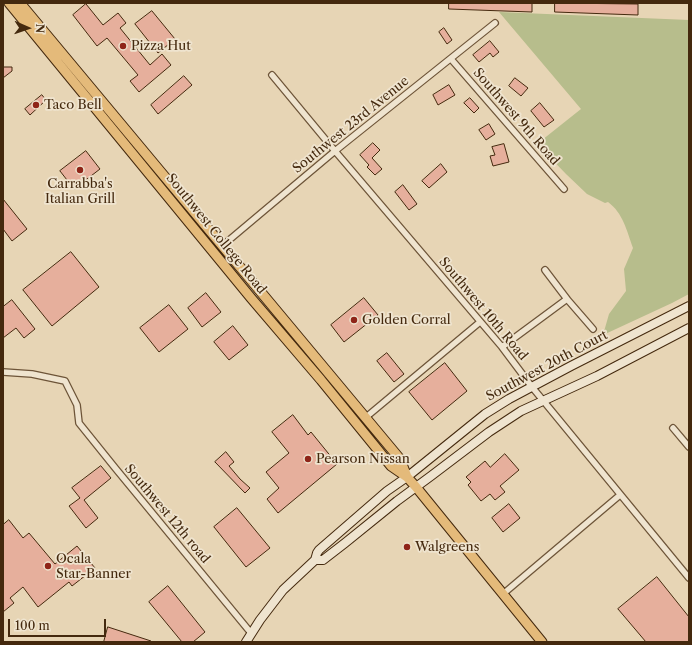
<!DOCTYPE html>
<style>
body{margin:0}
#map{position:relative;width:692px;height:645px;overflow:hidden;background:#e7d5b5;font-family:"Libre Caslon Text",serif}
canvas{display:block}
.frame{position:absolute;inset:0;border:4px solid #44290e;pointer-events:none}
.north{position:absolute;left:8px;top:8px;width:40px;height:40px;-webkit-text-stroke:3px #efe4cf;paint-order:stroke;rotate:92deg;font-size:11px;font-weight:700;line-height:16px;text-align:center;color:#44290e}
.north::after{content:'';display:block;margin:auto;width:14px;height:18px;background:#44290e;clip-path:polygon(50% 0,100% 100%,50% 72%,0 100%)}
.scale{position:absolute;left:8px;top:619px;width:98px;height:18px;box-sizing:border-box;border:2px solid #44290e;border-top:0;padding-left:5px;font-size:12px;line-height:14px;white-space:nowrap;color:#44290e;-webkit-text-stroke:3px #efe4cf;paint-order:stroke}
</style>
<div id="map">
<canvas width="692" height="645"></canvas>
<div class="frame"></div>
<div class="north">N</div>
<div class="scale">100 m</div>
</div>
<script>
const ctx = document.querySelector('canvas').getContext('2d');
ctx.lineJoin = 'round';
function fillPath(path, color) { ctx.fillStyle = color; ctx.fill(path, 'evenodd'); }
function trace(path, color, width, dash) { ctx.strokeStyle = color; ctx.lineWidth = width; ctx.lineCap = dash ? 'butt' : 'round'; ctx.setLineDash(dash || []); ctx.stroke(path); }
function drawText(font, color, halo, rows, align = 'center') {
  ctx.font = font + ' "Libre Caslon Text",serif'; ctx.lineWidth = 3.5; ctx.setLineDash([]); ctx.textBaseline = 'middle'; ctx.strokeStyle = halo; ctx.fillStyle = color; for (const [text, x, y, turn = 0] of rows) {
    ctx.save(); ctx.translate(x, y); ctx.rotate((+turn || 0) * Math.PI / 180); ctx.textAlign = isNaN(turn) ? turn : align; if (halo) ctx.strokeText(text, 0, 0); ctx.fillText(text, 0, 0); ctx.restore();
  }
}
fillPath(new Path2D(`
 M499 12 689 20V294L672 303 603 335 609 314 626 291 624 269 633 248C627 231 623 213 608 202L605 203 587 194 566 174 537 144 581 109Z`), '#b7bd8c');
const building = new Path2D(`
 M449 3H532V12L449 9Z
 M555 3 638 4V15L555 12Z
 M86 4 103 25 118 13 126 23 120 28 150 65 162 54 171 65 139 92 130 81 138 75 107 38 97 46 73 15Z
 M152 11 175 39 158 53 135 24Z
 M444 28 452 40 447 44 439 32Z
 M490 41 499 52 493 57 490 53 479 62 473 55Z
 M3 67H12V71L3 78Z
 M184 76 192 85 158 114 151 105Z
 M515 78 528 88 521 96 509 86Z
 M449 85 455 95 438 105 433 95Z
 M42 95 46 100 30 115 25 109Z
 M470 98 479 108 474 113 464 103Z
 M540 103 554 120 544 127 531 111Z
 M489 124 495 134 486 140 479 130Z
 M373 143 380 150 372 158 382 169 375 175 367 167 369 165 360 155Z
 M504 144 509 162 493 166 490 156 495 155 492 147Z
 M86 151 100 169 74 189 60 171Z
 M441 164 447 172 429 188 422 181Z
 M403 185 417 204 409 210 395 192Z
 M3 199 27 229 12 241 3 229Z
 M71 252 99 287 52 326 23 290Z
 M206 293 221 312 202 327 188 308Z
 M364 298 378 315 344 342 331 325Z
 M12 300 35 329 24 338 16 328 3 338V307Z
 M169 305 188 329 159 352 140 328Z
 M233 326 248 345 229 360 214 342Z
 M387 353 404 374 394 382 377 361Z
 M445 363 467 391 432 420 409 392Z
 M293 415 308 435 311 432 337 464 278 513 267 499 279 488 266 472 289 453 272 432Z
 M226 452 234 462 229 466 240 479 250 488 245 493 215 462Z
 M505 454 519 470 500 486 505 492 495 500 490 494 481 501 468 485 471 482 466 477 485 461 490 467Z
 M101 466 111 478 84 500 98 518 86 528 69 506 80 498 72 488Z
 M509 504 520 518 503 532 492 518Z
 M237 508 270 548 246 567 214 527Z
 M9 520 23 538 29 533 55 564 77 546 95 568 72 586 69 582 38 607 23 587 10 598 14 603 3 612V525Z
 M657 577 689 617V640L687 642H646L618 609Z
 M168 586 205 632 193 642H182L149 602Z
 M108 627 151 641V642H104Z`);
fillPath(building, '#e6af9c');
trace(building, '#44290e', 1);
const minor = new Path2D(`
 M451 59 564 189
 M272 75 335 151 502 347 532 387 689 578
 M222 246 335 151 495 23
 M545 270 567 299 593 329
 M502 347 567 299
 M3 372 32 374 65 381 77 405 79 423 116 469 251 633
 M365 418 480 322
 M673 428 689 447
 M503 594 620 495`);
const secondary = new Path2D(`
 M315 560H323L345 543 397 501 431 476 489 432 521 411 597 376 689 328
 M246 642 260 620 283 590 315 560 317 553 319 550 387 491 407 477 485 414 509 399 571 366 689 306`);
const primary = new Path2D(`
 M9 3 251 298 321 380 391 466 407 477
 M20 3 400 459 407 477 416 487 542 642`);
trace(minor, '#6d5438', 8);
trace(secondary, '#44290e', 10);
trace(primary, '#44290e', 11);
trace(minor, '#efe4cf', 5.5);
trace(secondary, '#efe4cf', 8);
trace(primary, '#e4ba7a', 9);
for (const [x, y, r, color] of [
 [123,46,4,"#8f2418"],
 [36,105,4,"#8f2418"],
 [80,170,4,"#8f2418"],
 [354,320,4,"#8f2418"],
 [308,459,4,"#8f2418"],
 [407,547,4,"#8f2418"],
 [48,566,4,"#8f2418"]
]) { const dot = new Path2D(); dot.arc(x, y, r, 0, 2 * Math.PI); ctx.fillStyle = color; ctx.fill(dot); trace(dot, '#efe4cf', 1.5); }
drawText('13px', '#44290e', '#efe4cf', [
 ["Pizza Hut",131,46],
 ["Taco Bell",44,105],
 ["Carrabba's",80,184,"center"],
 ["Italian Grill",80,199,"center"],
 ["Golden Corral",362,320],
 ["Pearson Nissan",316,459],
 ["Walgreens",415,547],
 ["Ocala",56,559],
 ["Star-Banner",56,574]
], 'left');
drawText('13px', '#44290e', '#efe4cf', [
 ["Southwest 9th Road",516,117,49],
 ["Southwest 23rd Avenue",351,125,-39],
 ["Southwest College Road",216,234,51],
 ["Southwest 10th Road",483,309,50],
 ["Southwest 20th Court",547,366,-28],
 ["Southwest 12th road",167,514,50]
]);
</script>
